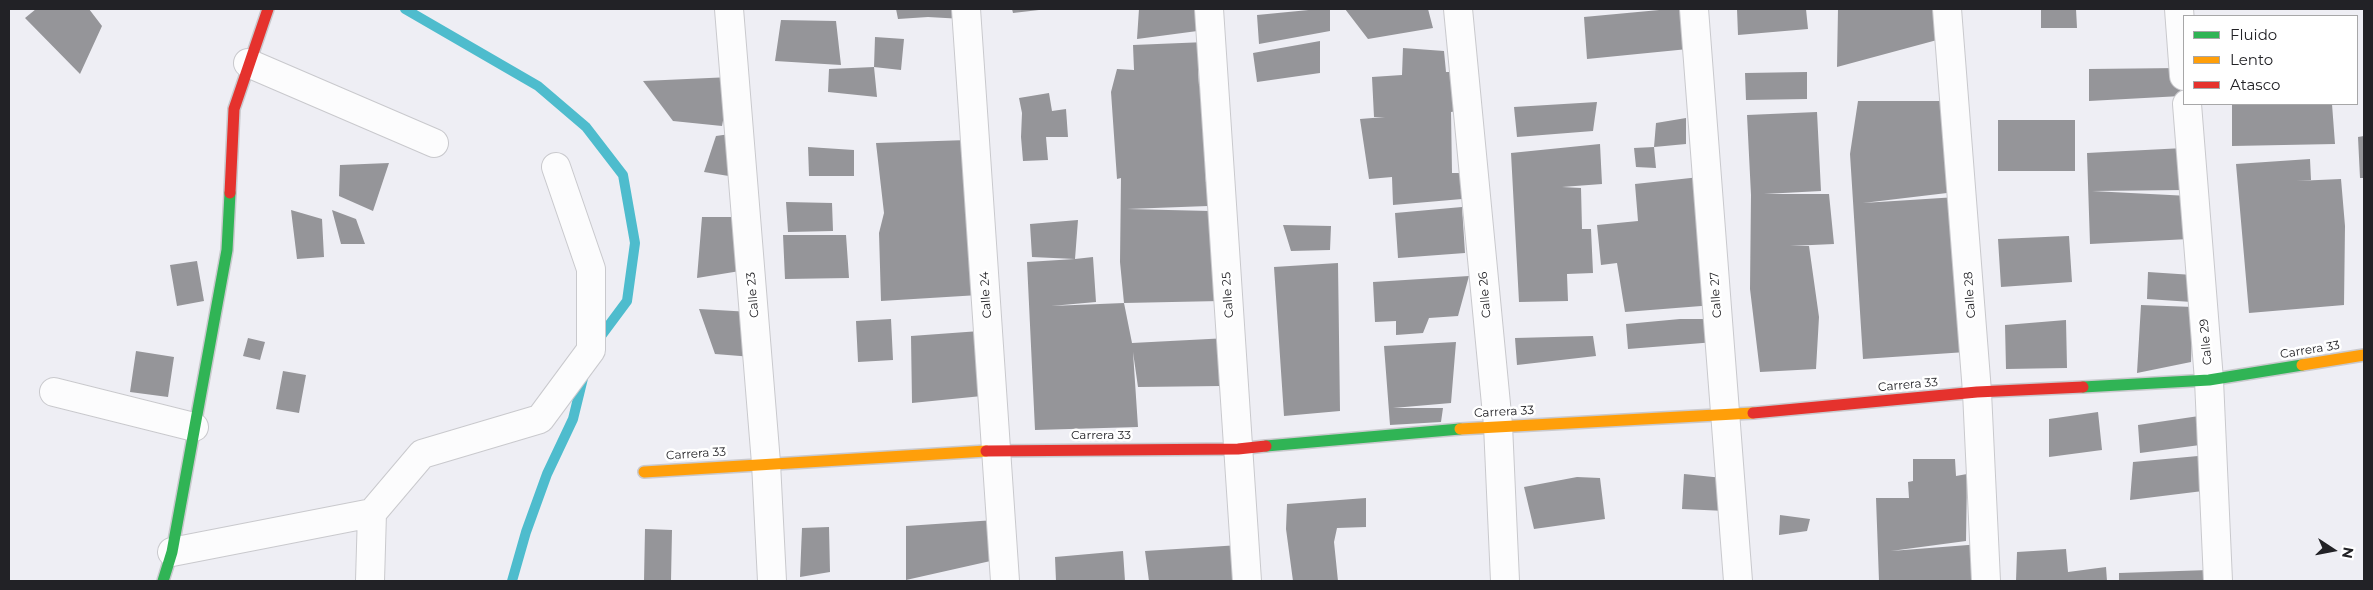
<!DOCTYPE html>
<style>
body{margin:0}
#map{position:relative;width:2373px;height:590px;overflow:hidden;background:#eeeef4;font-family:Montserrat,sans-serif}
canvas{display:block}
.frame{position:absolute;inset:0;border:10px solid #222226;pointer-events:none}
.legend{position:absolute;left:2183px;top:15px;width:175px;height:90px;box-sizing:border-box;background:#fff;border:1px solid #a7a7a8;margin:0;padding:6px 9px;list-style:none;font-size:15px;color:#222226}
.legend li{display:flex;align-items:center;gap:10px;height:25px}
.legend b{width:25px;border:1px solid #a7a7a8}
.north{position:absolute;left:2308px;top:525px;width:50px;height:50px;-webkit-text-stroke:4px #fff;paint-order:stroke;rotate:101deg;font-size:14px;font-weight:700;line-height:20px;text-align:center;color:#222226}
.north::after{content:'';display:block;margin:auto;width:18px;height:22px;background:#222226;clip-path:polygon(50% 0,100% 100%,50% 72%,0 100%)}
</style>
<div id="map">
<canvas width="2373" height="590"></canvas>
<div class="frame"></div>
<ul class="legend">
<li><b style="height:6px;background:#30b455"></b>Fluido</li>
<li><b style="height:6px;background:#ff9f0a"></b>Lento</li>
<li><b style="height:6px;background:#e5322d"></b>Atasco</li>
</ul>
<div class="north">N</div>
</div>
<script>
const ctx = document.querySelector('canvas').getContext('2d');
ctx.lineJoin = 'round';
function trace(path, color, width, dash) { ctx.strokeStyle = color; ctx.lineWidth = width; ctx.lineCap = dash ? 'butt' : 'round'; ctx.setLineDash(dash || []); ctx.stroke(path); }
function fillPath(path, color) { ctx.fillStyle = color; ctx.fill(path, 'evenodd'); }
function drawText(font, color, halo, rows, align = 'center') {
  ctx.font = font + ' Montserrat,sans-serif'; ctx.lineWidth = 5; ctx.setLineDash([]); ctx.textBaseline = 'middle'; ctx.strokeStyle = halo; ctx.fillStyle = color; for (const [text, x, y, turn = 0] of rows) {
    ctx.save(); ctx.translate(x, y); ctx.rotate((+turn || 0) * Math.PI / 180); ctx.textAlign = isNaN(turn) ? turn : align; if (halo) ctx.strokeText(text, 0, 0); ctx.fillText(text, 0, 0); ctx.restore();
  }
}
trace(new Path2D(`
 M405 9 538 86 586 127 623 175 635 243 627 301 598 340
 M512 581 526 532 547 474 573 419 584 374`), '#4ebccd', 10);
fillPath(new Path2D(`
 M36 9H89L102 26 80 74 25 18Z
 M896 9H961L963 19 928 17 898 19Z
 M1012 9H1039V10L1013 13Z
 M1139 9H1203L1205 30 1137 39Z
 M1319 9H1330V31L1259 44 1257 15Z
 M1345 9H1428L1433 28 1368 39Z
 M1670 9H1684L1688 49 1587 59 1584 17Z
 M1737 9H1806L1808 29 1738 35Z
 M1838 9H1935L1937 40 1837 67Z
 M2041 9H2076L2077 28H2041Z
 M781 20 836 21 841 65 775 61Z
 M875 37 904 39 901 70 874 67Z
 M1320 41V73L1257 82 1253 53Z
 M1206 42 1208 69H1198L1199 86 1207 84 1214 170 1205 171 1208 206 1127 209 1210 211 1220 301 1124 303 1120 262 1121 178 1117 179 1111 92 1117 69 1134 70 1133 45Z
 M1403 48 1444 51 1446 72H1452L1457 111 1451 112 1452 173H1462V199L1393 205 1392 177 1369 179 1360 119 1385 117H1374L1372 77 1402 75Z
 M874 67 877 97 828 92 829 69Z
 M2180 68 2181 96 2089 101V69Z
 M1807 72V99L1746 100 1745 73Z
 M731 77 722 126 673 121 643 81Z
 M1049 93 1052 111 1066 109 1068 137H1046L1048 160 1023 161 1021 137 1022 113 1019 98Z
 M1858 101H1947V193L1863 203 1957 197 1966 352 1863 359 1850 154Z
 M1597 102 1593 131 1517 137 1514 107Z
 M2232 104H2332L2335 144 2232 146Z
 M1817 112 1821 191 1764 194H1829L1834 244 1790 246H1809L1819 317 1816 369 1760 372 1750 289 1751 195 1747 115Z
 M1686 118V144L1654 147 1656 123Z
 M1998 120H2075V171H1998Z
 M737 133 735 177 704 172 716 136Z
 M2364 136V178H2360L2358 137Z
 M968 140 979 295 881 301 879 233 884 213 876 143Z
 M1600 144 1602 184 1562 187 1581 188 1582 229H1591L1593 273 1567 274 1568 301 1519 302 1511 153Z
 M808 147 854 150V176H809Z
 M1654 147 1656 168 1636 167 1634 148Z
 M2184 148 2185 190 2092 191 2189 196V239L2090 244 2087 153Z
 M2310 159 2311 180 2296 181 2341 179 2345 226 2344 305 2249 313 2236 164Z
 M389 163 373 211 339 196 340 165Z
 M1700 177 1714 305 1625 312 1617 263 1601 265 1597 225 1638 221 1635 184Z
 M786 202 832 203 833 231 788 232Z
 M1462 207 1465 253 1398 258 1395 213Z
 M291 210 322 219 324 257 297 259Z
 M332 210 356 219 365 244H341Z
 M702 217H743L746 270 697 278Z
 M1078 220 1075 259 1093 257 1096 302 1051 306 1124 303 1132 343 1228 338 1221 386 1138 387 1133 352 1138 427 1035 430 1027 262 1075 259 1032 257 1030 224Z
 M1283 225 1331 226 1330 250 1291 251Z
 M783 235H846L849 278 785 279Z
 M2069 236 2072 282 2001 287 1998 239Z
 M197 261 204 301 177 306 170 265Z
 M1338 263 1340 411 1284 416 1274 267Z
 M2148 272 2193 275 2192 302 2147 299Z
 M1469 276 1458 316 1429 318 1423 333 1396 335V321L1375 322 1373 282Z
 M2141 305 2193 307 2191 362 2137 373Z
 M699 309 751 312 753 357 715 354Z
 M891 319 893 360 858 362 856 321Z
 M1680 319H1715V342L1628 349 1626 324Z
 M2066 320 2067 368 2006 369 2005 325Z
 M980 331 982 396 912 403 911 336Z
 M1593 336 1596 356 1517 365 1515 338Z
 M248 338 265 342 260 360 243 356Z
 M1456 342 1451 403 1393 408H1443L1441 422 1390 425 1384 346Z
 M136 351 174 357 168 397 130 392Z
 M283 371 306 375 299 413 276 409Z
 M2098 412 2102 450 2049 457V419Z
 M2199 416 2200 445 2140 453 2138 425Z
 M2209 455 2211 490 2130 500 2133 462Z
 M1913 459H1955L1956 476 1967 474 1966 541 1891 551 1981 544 1975 581H1879L1876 498H1909L1908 482 1913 481Z
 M1684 474 1723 478 1726 511 1682 509Z
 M1577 477 1600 478 1605 519 1534 529 1524 487Z
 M1366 498V527L1337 528 1334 542 1338 581H1293L1286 529 1287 504Z
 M1780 515 1810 519 1807 531 1779 535Z
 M995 520V560L906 580V526Z
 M829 527 830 572 800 577 802 528Z
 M645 529 672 530 671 581H644Z
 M1240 545 1239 581H1149L1145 551Z
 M2066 549 2068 572 2106 567 2107 581H2016L2017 552Z
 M1123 551 1125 581H1056L1055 557Z
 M2209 570 2210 581H2119V573Z`), '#959599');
const street = new Path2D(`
 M729 9 766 463 772 581
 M966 9 1005 581
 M1209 9 1247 581
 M1458 9 1498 425 1505 581
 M1694 9 1738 581
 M1947 9 1977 392 1986 581
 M2179 9 2184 76
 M248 63 434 143
 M2187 104 2209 380 2218 581
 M54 392 194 427
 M172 552 372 513
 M370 581 372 513 422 454 540 419 591 350V269L556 167`);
const fast = new Path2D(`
 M2083 387 2209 380 2302 365
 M1266 446 1460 429
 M163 581 172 552 227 250 230 193`);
const slow = new Path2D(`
 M2302 365 2364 355
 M1460 429 1753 413
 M644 472 986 451`);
const jam = new Path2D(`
 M230 193 234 109 268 9
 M1753 413 1977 392 2083 387
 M986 451 1238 449 1266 446`);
trace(street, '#c9c9cd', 30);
trace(fast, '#c9c9cd', 14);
trace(slow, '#c9c9cd', 14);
trace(jam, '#c9c9cd', 14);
trace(street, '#fcfcfd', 28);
trace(fast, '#30b455', 11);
trace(slow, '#ff9f0a', 11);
trace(jam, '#e5322d', 11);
drawText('12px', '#222226', '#fff', [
 ["Calle 23",753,295,-95],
 ["Calle 24",986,295,-94],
 ["Calle 25",1228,295,-94],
 ["Calle 26",1485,295,-95],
 ["Calle 27",1716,295,-94],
 ["Calle 28",1970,295,-94],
 ["Calle 29",2206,342,-95],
 ["Carrera 33",2310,350,-9],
 ["Carrera 33",1908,385,-5],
 ["Carrera 33",1504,412,-3],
 ["Carrera 33",1101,435],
 ["Carrera 33",696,454,-4]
]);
</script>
